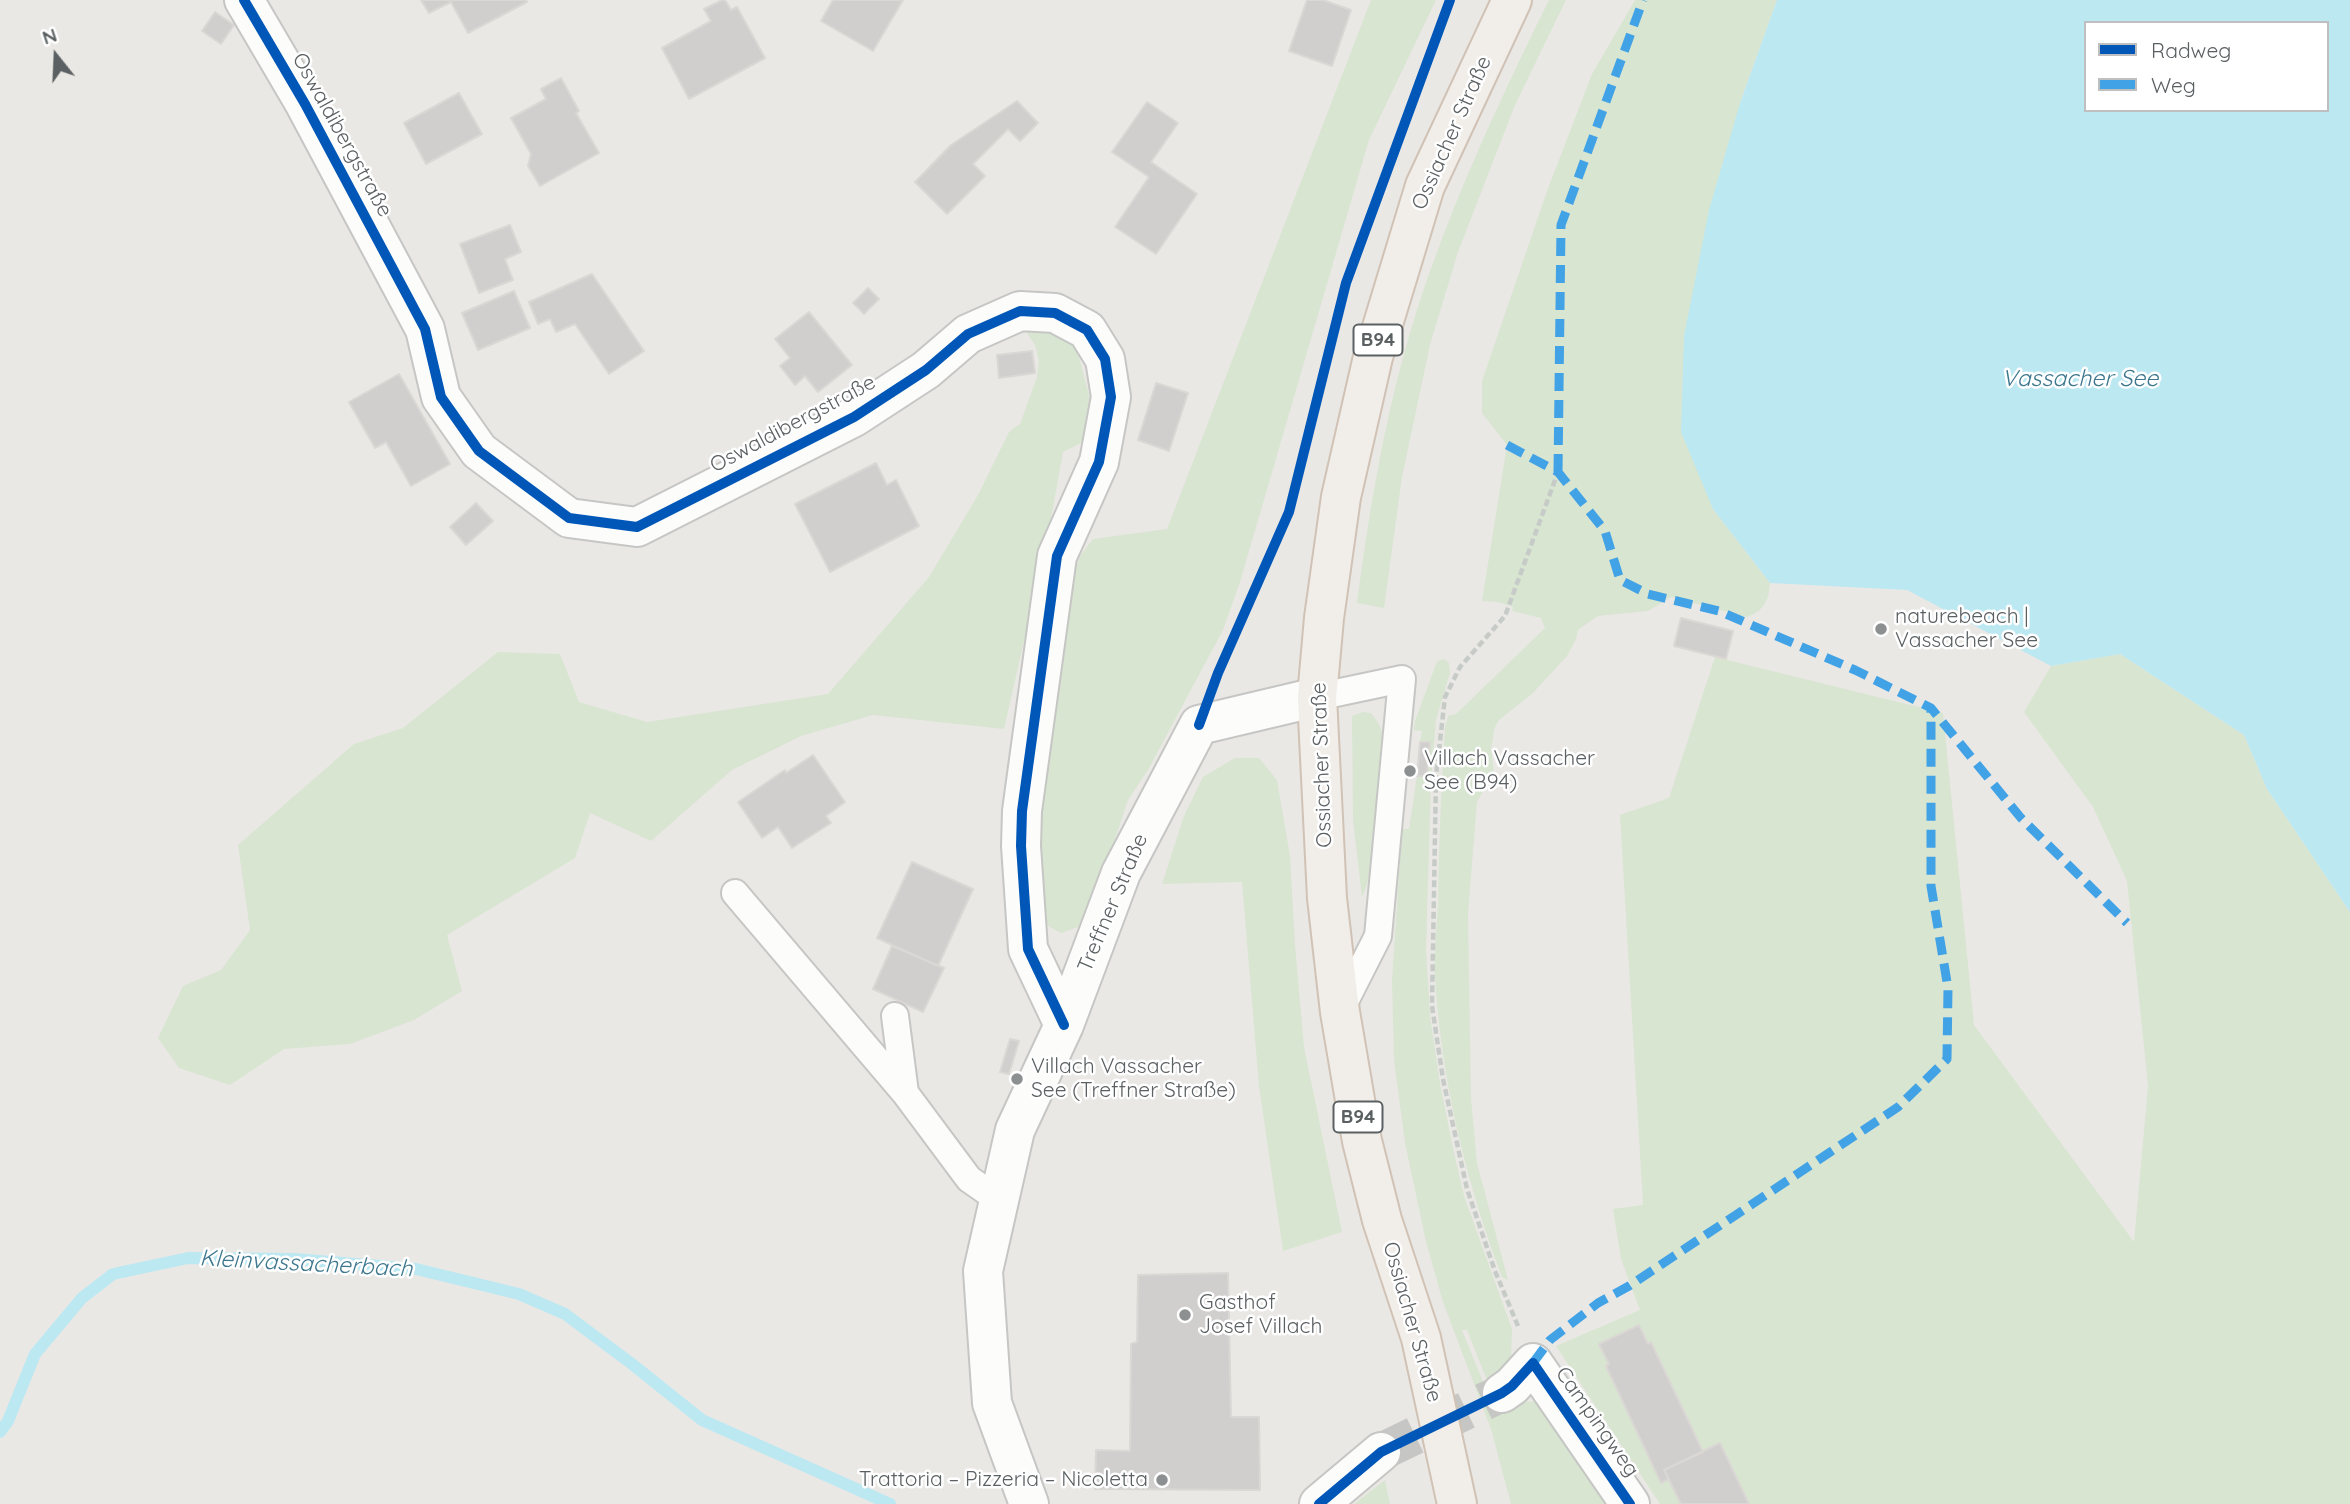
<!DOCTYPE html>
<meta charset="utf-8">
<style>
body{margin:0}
#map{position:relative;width:2350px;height:1504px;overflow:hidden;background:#eae8e5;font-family:Quicksand,sans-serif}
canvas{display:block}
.legend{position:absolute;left:2084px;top:21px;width:245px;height:91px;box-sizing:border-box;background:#fff;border:2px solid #bdbfc0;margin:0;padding:9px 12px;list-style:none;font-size:21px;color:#5b6062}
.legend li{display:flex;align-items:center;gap:14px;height:35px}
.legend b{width:35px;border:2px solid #bdbfc0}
.north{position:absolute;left:21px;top:21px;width:70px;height:70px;-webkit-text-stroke:5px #fff;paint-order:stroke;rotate:342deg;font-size:19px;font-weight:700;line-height:28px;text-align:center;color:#5b6062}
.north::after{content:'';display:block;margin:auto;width:24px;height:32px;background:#5b6062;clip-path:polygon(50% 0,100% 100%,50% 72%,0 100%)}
</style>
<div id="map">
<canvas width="2350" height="1504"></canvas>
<ul class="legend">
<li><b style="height:9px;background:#0057b8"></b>Radweg</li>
<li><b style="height:9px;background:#42a2e6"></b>Weg</li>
</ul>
<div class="north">N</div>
</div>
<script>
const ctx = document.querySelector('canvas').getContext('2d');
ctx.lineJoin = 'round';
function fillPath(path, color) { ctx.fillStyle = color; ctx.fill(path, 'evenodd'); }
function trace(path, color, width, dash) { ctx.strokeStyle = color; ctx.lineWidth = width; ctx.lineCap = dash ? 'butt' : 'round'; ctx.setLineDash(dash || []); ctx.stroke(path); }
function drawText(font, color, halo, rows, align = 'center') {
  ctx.font = font + ' Quicksand,sans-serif'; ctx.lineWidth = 5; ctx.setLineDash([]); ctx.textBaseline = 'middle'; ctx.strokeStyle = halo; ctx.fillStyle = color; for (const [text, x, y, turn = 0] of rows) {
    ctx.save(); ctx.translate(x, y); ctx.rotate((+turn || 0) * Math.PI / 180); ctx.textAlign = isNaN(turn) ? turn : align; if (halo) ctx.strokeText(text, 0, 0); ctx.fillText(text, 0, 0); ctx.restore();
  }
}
fillPath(new Path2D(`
 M1371 0H1436L1369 140 1240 582 1223 630 1148 770 1128 800 1087 924 1061 933 1037 920 1045 658 1080 556 1093 539 1167 529Z
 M1549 0H1566L1515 105 1458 252 1430 345 1402 477 1384 608 1357 603C1370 504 1387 403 1418 307 1452 202 1500 99 1549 0Z
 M1635 0H1777L1740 103 1713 509 1770 583C1769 600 1764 611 1747 617L1671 597 1648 611 1598 616 1578 630 1576 639 1567 656 1532 694 1499 720 1495 727 1491 748 1494 773 1477 802 1468 914 1471 1099 1477 1163 1508 1280 1502 1277C1466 1182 1441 1079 1435 977 1434 952 1437 927 1438 902 1439 844 1441 785 1445 727L1448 716 1456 714 1545 628 1541 618 1512 611 1513 607 1498 602 1482 601 1507 445 1482 413V381L1547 191 1592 74Z
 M1020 323 1055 324 1075 342 1092 407 1087 440 1063 452 1048 535 1004 729 873 715 801 736 732 770 651 841 590 813 575 858 447 935 462 991 414 1020 350 1044 284 1049 230 1085 179 1068 158 1038 183 986 221 970 250 930 238 845 354 744 403 728 498 652 560 654 579 702 647 722 828 694 929 577 978 495 1009 432 1020 424 1037 377 1039 360 1035 345Z
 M2120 654 2244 735 2267 789 2350 912V1504H1660L1556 1346 1640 1310 1621 1259 1613 1209 1643 1205 1620 815 1669 798 1715 657 1943 713 1974 1025 2134 1242 2148 1086 2127 881 2093 807 2024 712 2051 666Z
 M1444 659 1449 663 1450 673 1436 720 1431 780 1426 950 1430 1016 1440 1084 1453 1148 1464 1196 1512 1329 1511 1359 1488 1383 1467 1330H1462L1494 1409 1521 1402 1539 1401 1624 1504H1511L1491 1429 1443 1302 1426 1242 1405 1143 1394 1060 1392 980 1402 829H1409L1417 776H1427L1429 742H1420L1422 731 1414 730 1415 721 1436 664 1438 661Z
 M1363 712 1371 713C1377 720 1382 728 1383 737 1386 760 1374 880 1362 897L1353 820 1352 716Z
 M1235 758H1259L1277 780 1290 856 1295 945 1304 1047 1342 1232 1283 1251 1259 1086 1242 882 1162 884 1184 816 1203 777Z
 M1385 1480 1390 1504H1354Z`), '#d8e5d1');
fillPath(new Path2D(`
 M1777 0H2350V912L2267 789 2244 735 2120 654 2051 666 1907 590 1770 583 1713 509 1681 432 1684 336 1709 210 1740 103ZM2086 23H2327V110H2086Z`), '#bce8f2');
trace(new Path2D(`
 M0 1432 8 1421 35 1354 82 1298 113 1274 188 1258 295 1259 416 1269 519 1294 565 1314 632 1364 702 1420 890 1504`), '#bce8f2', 12);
const building = new Path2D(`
 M421 0H526L527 2 468 33 451 2 429 13Z
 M722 0H725L731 10 737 7 765 58 689 99 662 48 711 21 704 9Z
 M833 0H903L873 51 821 21Z
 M1307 0H1323L1351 10 1332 66 1289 51Z
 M215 12 234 25 221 44 202 31Z
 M561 78 579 111 576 113 599 153 540 186 528 166 531 154 511 118 546 99 541 89Z
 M459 93 482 134 426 164 404 123Z
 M1017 101 1038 123 1020 141 1008 129 973 164 985 176 947 214 915 182 951 145Z
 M1147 102 1178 123 1151 162 1197 194 1156 254 1115 227 1149 177 1112 152Z
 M510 225 521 252 505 259 513 280 479 293 460 244Z
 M592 274 644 351 609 374 575 324 556 332 550 319 538 324 529 302Z
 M868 288 879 299 864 314 853 303Z
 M514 291 530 328 478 350 462 313Z
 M809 312 852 365 818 392 805 376 795 385 780 366 790 358 775 339Z
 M1032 351 1035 373 999 378 997 355Z
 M399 374 450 464 411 486 386 442 375 448 349 402Z
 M1156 383 1188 393 1169 451 1138 440Z
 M876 463 887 485 896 480 919 526 830 572 795 504Z
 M476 503 493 521 466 545 450 527Z
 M1681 618 1733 631 1726 659 1674 646Z
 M1420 742H1430L1427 776H1417Z
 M813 755 845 802 826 816 831 823 792 848 778 827 762 838 738 802 785 770 786 773Z
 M912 862 973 889 938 966 877 938Z
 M892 946 944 968 923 1012 873 989Z
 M1010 1039 1019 1041 1009 1074 1000 1072Z
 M1228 1273 1231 1417H1259L1260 1490 1095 1489 1096 1450 1130 1451 1131 1344 1137 1342 1138 1275Z
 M1639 1325 1648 1344 1651 1342 1703 1452 1664 1470 1669 1479 1661 1483 1606 1366 1609 1364 1599 1344Z
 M1720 1443 1749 1504H1681L1664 1470Z`);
fillPath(building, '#d1cfce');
trace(building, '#dad7d4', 2);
trace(new Path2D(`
 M1381 1452 1502 1393`), '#c6c6c4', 38, [38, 19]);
const lane = new Path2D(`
 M1317 697 1402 679 1378 936 1340 1011
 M735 893 905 1093 969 1179 999 1200
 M895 1016 905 1093`);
const street = new Path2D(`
 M244 0 305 104 425 329 441 397 479 451 569 518 637 527 854 417 926 370 968 334 1020 311 1055 313 1087 330 1105 359 1111 397 1099 462 1057 556 1022 811 1021 846 1028 949 1064 1025
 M1502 1393 1512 1386 1533 1363 1630 1504
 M1029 1504 992 1403 983 1271 1015 1130 1064 1025 1121 873 1199 725 1317 697
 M1319 1504 1381 1452`);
const primary = new Path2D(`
 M1457 1504 1421 1338 1382 1220 1362 1141 1340 1012 1327 898 1317 697 1324 618 1341 497 1373 357 1425 186 1512 0`);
trace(lane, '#c6c6c5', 30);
trace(street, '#c6c6c5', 42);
trace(primary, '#d0c2b5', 42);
trace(new Path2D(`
 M1518 1326 1495 1271 1467 1189 1443 1079 1432 1006 1436 776 1445 697 1460 667 1505 616 1558 472`), '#c6cbc8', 4.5, [7, 3.5]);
trace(lane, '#fcfcfb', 26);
trace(street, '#fcfcfb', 38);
trace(primary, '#f1ede8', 38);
trace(new Path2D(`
 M1507 445 1558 472 1605 531 1620 580 1648 594 1719 611 1855 670 1931 708 2021 818 2127 923
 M1558 472 1561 225 1643 0
 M1533 1363 1550 1340 1598 1303 1629 1286 1898 1107 1947 1059 1948 988 1931 886V708`), '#42a2e6', 9, [18, 9]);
trace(new Path2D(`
 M244 0 305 104 425 329 441 397 479 451 569 518 637 527 854 417 926 370 968 334 1020 311 1055 313 1087 330 1105 359 1111 397 1099 462 1057 556 1022 811 1021 846 1028 949 1064 1025
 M1199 725 1218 673 1289 512 1346 283 1450 0
 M1319 1504 1381 1452 1502 1393 1512 1386 1533 1363 1630 1504`), '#0057b8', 10);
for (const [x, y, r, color] of [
 [1881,629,7,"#8d9090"],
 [1410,771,7,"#8d9090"],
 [1017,1079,7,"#8d9090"],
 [1185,1315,7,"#8d9090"],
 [1162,1480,7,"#8d9090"]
]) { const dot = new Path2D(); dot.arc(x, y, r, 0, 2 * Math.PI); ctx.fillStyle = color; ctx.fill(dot); trace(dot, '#fff', 2.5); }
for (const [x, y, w] of [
 [1378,340,49],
 [1358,1117,49]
]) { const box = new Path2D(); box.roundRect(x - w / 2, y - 15.5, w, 31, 5); ctx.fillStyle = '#fff'; ctx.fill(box); trace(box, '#5b6062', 2); }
drawText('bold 19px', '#5b6062', null, [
 ["B94",1378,340],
 ["B94",1358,1117]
]);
drawText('21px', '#5b6062', '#fff', [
 ["Ossiacher Straße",1452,133,-66],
 ["Oswaldibergstraße",342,135,61],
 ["Oswaldibergstraße",793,424,-28],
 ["Ossiacher Straße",1322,765,-92],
 ["Treffner Straße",1113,903,-67],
 ["Ossiacher Straße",1412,1322,74],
 ["Campingweg",1597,1422,55]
]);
drawText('21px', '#5b6062', '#fff', [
 ["naturebeach |",1895,617],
 ["Vassacher See",1895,641],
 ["Villach Vassacher",1424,759],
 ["See (B94)",1424,783],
 ["Villach Vassacher",1031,1067],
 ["See (Treffner Straße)",1031,1091],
 ["Gasthof",1199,1303],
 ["Josef Villach",1199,1327],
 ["Trattoria – Pizzeria – Nicoletta",1148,1480,"right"]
], 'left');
drawText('italic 23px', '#3e788e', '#fff', [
 ["Vassacher See",2080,379],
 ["Kleinvassacherbach",306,1264,3]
]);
</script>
